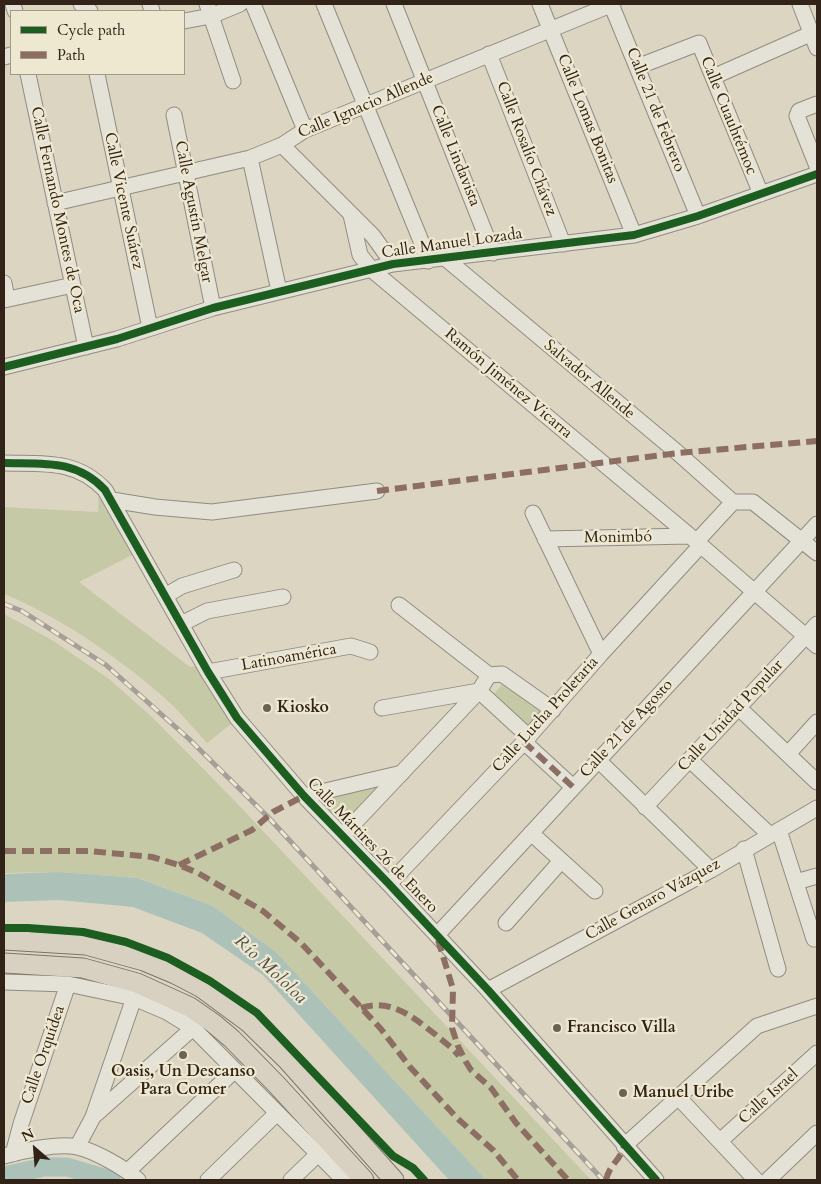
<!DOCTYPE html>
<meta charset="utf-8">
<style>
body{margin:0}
#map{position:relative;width:821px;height:1184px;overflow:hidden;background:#dcd5c2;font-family:Cardo,serif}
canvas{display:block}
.frame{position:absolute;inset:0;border:5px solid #312318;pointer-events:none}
.legend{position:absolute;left:10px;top:10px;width:175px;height:65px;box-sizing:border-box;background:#efe8d1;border:1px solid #a39987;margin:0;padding:6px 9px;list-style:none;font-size:15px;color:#312318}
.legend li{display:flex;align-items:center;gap:10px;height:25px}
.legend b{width:25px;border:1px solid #a39987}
.north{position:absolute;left:10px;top:1124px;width:50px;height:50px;-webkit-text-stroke:4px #efe8d1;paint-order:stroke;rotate:333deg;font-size:14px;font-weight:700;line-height:20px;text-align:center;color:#312318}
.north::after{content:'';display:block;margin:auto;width:18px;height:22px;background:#312318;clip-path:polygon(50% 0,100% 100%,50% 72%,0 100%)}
</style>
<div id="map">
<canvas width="821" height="1184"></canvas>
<div class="frame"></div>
<ul class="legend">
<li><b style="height:6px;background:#1b5e20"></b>Cycle path</li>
<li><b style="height:6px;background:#8d6e63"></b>Path</li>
</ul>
<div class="north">N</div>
</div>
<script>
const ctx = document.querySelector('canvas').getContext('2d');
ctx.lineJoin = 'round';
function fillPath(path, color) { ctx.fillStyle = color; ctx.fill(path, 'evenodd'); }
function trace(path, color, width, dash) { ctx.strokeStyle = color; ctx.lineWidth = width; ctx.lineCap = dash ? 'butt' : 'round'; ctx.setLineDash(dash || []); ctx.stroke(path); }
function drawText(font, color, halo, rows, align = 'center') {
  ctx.font = font + ' Cardo,serif'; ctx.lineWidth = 4.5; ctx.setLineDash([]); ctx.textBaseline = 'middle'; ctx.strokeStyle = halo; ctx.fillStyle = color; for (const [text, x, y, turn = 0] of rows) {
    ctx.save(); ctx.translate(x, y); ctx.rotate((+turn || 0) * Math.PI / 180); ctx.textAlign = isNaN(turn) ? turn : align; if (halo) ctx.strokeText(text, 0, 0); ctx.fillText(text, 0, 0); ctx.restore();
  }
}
fillPath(new Path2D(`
 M99 490 134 554 79 582 190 667 197 666 231 724 207 743C194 729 182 714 168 701 122 660 61 617 4 594V507L98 512Z
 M4 614 52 640 109 679 152 717 231 797 591 1180H486L277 953 213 906 139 878 59 872 4 873Z
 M506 680 543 713 530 728 493 695Z
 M402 773 343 835 304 796Z`), '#c6c9a6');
fillPath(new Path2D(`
 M59 872 138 878 213 906 277 953 486 1180H449L263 975 202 933 133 907 59 900 4 902V874Z`), '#acc2b9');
trace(new Path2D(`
 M4 1176 44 1167H67L111 1180`), '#acc2b9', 19);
const minor = new Path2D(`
 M13 4 15 11
 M81 4 90 11
 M150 4 152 11
 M207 4 233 81
 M253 4 305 130
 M324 4 421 241 428 261
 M394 4 493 253
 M540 4 634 235
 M611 4 698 216
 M800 4 817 48
 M184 21 211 16 240 4
 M489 54 563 244
 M4 57 11 55
 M637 67 699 43 761 194
 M28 74 86 347
 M97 74 150 328
 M713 77 817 31
 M817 104 799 111 797 116 817 166
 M174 115 213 308
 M282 145 373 236 393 264
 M250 158 279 291
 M55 203 250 158 282 145 305 130 613 4
 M351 215 360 255 372 270 690 536 817 646
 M445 258 678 453 733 502
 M4 283 7 299
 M4 300 73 285
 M4 367 117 339 213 308 393 264 634 235 698 216 817 174
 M4 463C43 464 76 459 105 490L208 672 237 718 304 796 389 884 488 990 656 1180
 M112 500 155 507 212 512 377 491
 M533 513 601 654
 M545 539 690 536
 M697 541 733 502H753L817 553
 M165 596 182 586 234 570
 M399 605 489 675
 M181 624 207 611 283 597
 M208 672 351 646 370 652
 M489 675 502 674 553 710
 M382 708 479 691 529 737
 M739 708 817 782
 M524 742 573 787
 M788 754 817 722
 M598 760 711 870
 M690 760 770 835
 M304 796 402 773
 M645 807 817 624
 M779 830 814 939 817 938
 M531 833 595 891
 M343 835 479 691 489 675
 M744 849 778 969
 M796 882 817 876
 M389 884 524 742 601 654 701 545
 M506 923 561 861
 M437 935 817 524
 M4 982 68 984 134 998 167 1012 193 1028 344 1180
 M488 990 711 870 817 808
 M679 1098 756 1180
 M94 1116 193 1028
 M720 1141 817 1053
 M624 1146 757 1026 817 1006
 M77 1147 93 1117 134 998
 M13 1154 21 1124 68 984
 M4 1156C23 1151 59 1143 77 1147 95 1151 125 1168 138 1180
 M128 1171 235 1070
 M208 1180 277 1113
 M291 1180 318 1154
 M768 1180 817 1133`);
const major = new Path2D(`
 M4 940 86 945 144 961 175 974 202 988 248 1022 287 1060 394 1180
 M4 963 83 968 137 983 190 1007 213 1023 232 1039 277 1085 364 1180`);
trace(minor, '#918c80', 17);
trace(major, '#7a7469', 21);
trace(minor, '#e4e1d7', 15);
trace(major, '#d8d1c2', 19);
const rail = new Path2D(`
 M4 604 22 611 106 665 189 739 268 817 603 1180`);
trace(rail, '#a49f98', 5);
trace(rail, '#efe8d1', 3, [9]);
trace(new Path2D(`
 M377 491 678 453 817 441
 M524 742 573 787
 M4 851H89L152 857 179 865 198 873 263 911 301 943 381 1029 410 1067 457 1118 493 1150 518 1180
 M179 865 252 830 273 812 304 796
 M438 940 453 989 452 1028 458 1046 466 1062 471 1070 491 1088 516 1123 568 1180
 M361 1008C392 998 414 1018 436 1035 444 1042 452 1047 459 1056
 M606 1180C609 1165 620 1161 624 1146`), '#8d6e63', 6, [12, 6]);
trace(new Path2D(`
 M4 367 117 339 213 308 393 264 634 235 698 216 817 174
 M4 463C43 464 76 459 105 490L208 672 237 718 304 796 389 884 488 990 656 1180
 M4 928H28L83 932 126 942 168 958 210 981 257 1013 393 1156 413 1168 424 1180`), '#1b5e20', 8);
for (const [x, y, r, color] of [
 [267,708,5,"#6d6154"],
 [557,1028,5,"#6d6154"],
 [183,1055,5,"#6d6154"],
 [623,1093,5,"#6d6154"]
]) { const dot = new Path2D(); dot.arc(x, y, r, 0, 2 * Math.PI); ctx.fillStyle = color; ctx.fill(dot); trace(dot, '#efe8d1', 2); }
drawText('16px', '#312318', '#efe8d1', [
 ["Calle Ignacio Allende",366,106,-23],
 ["Calle 21 de Febrero",655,110,68],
 ["Calle Cuauhtémoc",728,116,68],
 ["Calle Lomas Bonitas",587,119,68],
 ["Calle Rosalío Chávez",526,149,69],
 ["Calle Lindavista",455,156,68],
 ["Calle Vicente Suárez",123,201,78],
 ["Calle Fernando Montes de Oca",57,210,78],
 ["Calle Agustín Melgar",193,212,79],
 ["Calle Manuel Lozada",452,244,-8],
 ["Salvador Allende",589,380,40],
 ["Ramón Jiménez Vicarra",508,384,40],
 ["Monimbó",618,538,-1],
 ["Latinoamérica",289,658,-10],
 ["Calle Lucha Proletaria",546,715,-48],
 ["Calle Unidad Popular",731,716,-47],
 ["Calle 21 de Agosto",627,729,-47],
 ["Calle Mártires 26 de Enero",372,846,46],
 ["Calle Genaro Vázquez",653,900,-29],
 ["Calle Orquídea",44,1055,-71],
 ["Calle Israel",769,1097,-42]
]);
drawText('bold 16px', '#312318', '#efe8d1', [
 ["Kiosko",277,708],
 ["Francisco Villa",567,1028],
 ["Oasis, Un Descanso",183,1072,"center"],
 ["Para Comer",183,1090,"center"],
 ["Manuel Uribe",633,1093]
], 'left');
drawText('italic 18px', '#505047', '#efe8d1', [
 ["Río Mololoa",270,970,43]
]);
</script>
